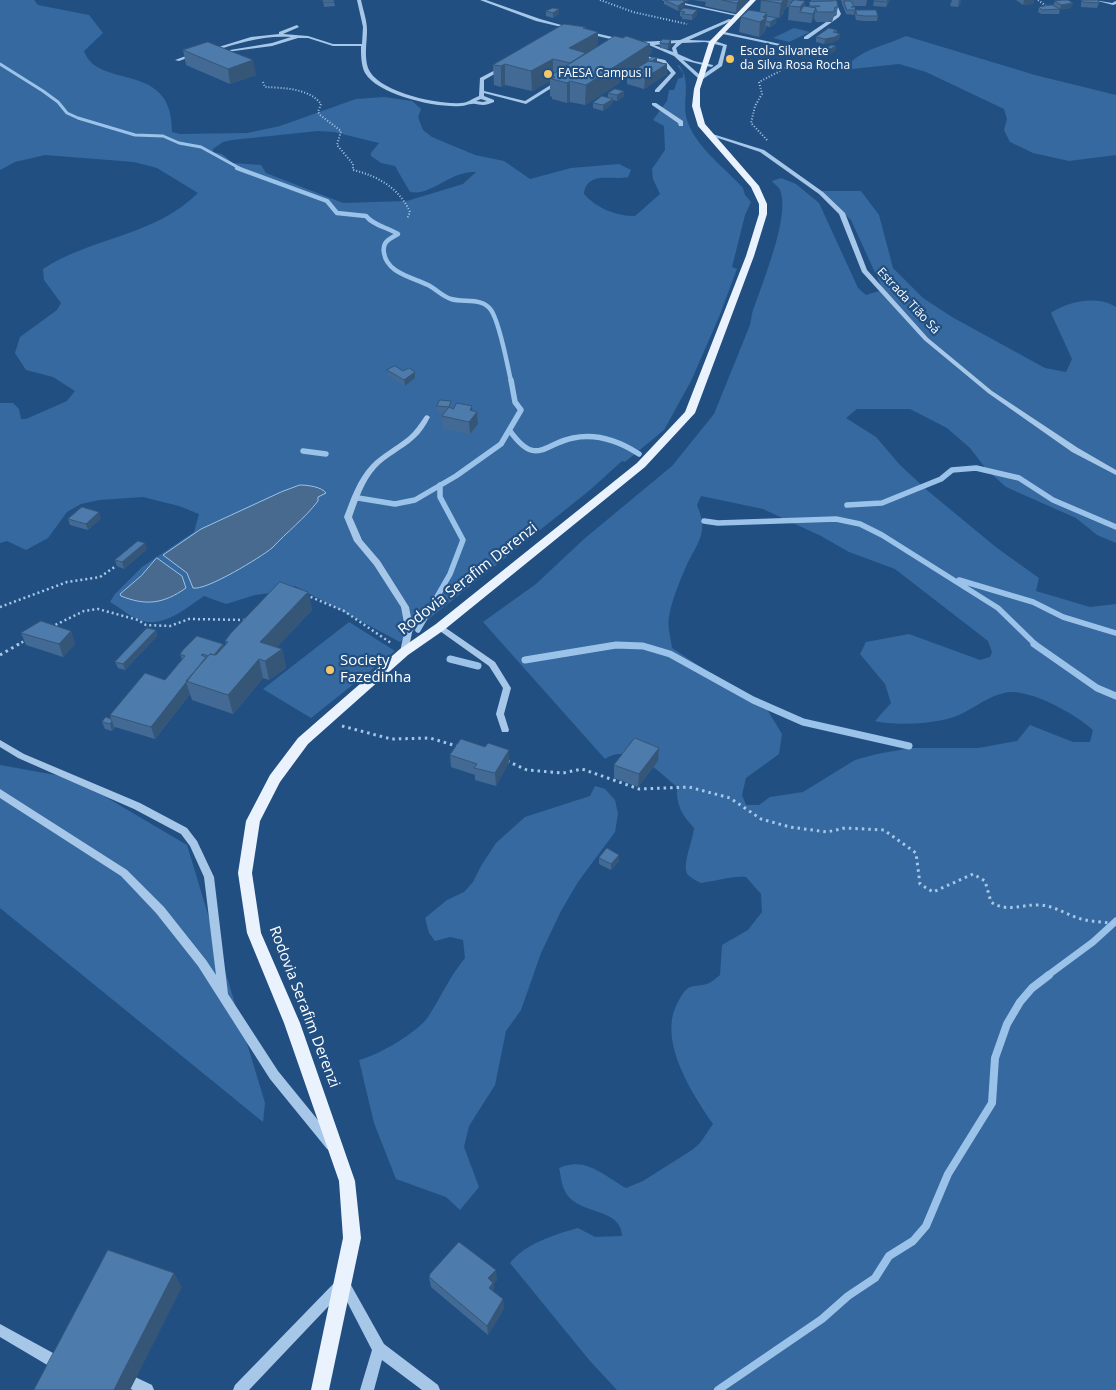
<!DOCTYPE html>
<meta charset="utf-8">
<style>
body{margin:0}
canvas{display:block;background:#214f81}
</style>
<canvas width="1116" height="1390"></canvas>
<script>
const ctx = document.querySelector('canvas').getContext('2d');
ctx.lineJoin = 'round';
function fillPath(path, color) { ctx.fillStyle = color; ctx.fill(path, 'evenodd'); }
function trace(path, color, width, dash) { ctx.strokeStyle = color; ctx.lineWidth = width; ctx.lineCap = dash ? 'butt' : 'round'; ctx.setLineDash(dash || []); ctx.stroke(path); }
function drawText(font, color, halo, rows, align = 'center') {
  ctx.font = font + ' "Open Sans",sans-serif'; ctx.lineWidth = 4.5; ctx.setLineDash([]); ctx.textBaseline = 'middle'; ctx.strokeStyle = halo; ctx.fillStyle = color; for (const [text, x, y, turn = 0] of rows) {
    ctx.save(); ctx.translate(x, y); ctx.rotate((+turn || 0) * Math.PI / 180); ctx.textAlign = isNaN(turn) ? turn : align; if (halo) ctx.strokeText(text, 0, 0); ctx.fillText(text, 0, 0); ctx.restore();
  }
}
fillPath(new Path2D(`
 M0 0H34L38 5 89 15 103 33 84 51C98 91 173 59 172 132L180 134 247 133 280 126 356 99 384 97 412 101 421 109 418 117 423 130 432 137 475 155 504 161 530 179 571 168 619 164 631 170 628 177C612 181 587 170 584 194 597 209 617 216 635 216L660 194 653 179 652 169 665 150 664 126 653 120 667 101 669 90H674L678 79 683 77V73L677 65H679C693 84 680 101 688 123 698 149 725 168 743 188L745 195 751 202 745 215 732 267 737 269 719 317 691 381 664 430 625 462 622 461 590 490 400 642 295 586 284 591 255 595 226 604 204 596C186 608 163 629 140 620 130 617 119 607 110 602L115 594 142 567 194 532 199 514 179 506 143 497 99 500 81 504 67 512 48 538 26 550 7 541 0 543V403H13L19 409 21 419H26L67 401 75 391 53 377 26 370 15 353 20 337 57 310 61 303 44 280 43 269C92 237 155 236 198 193L157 168 134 162 45 155 15 162 0 170ZM318 131 334 132 379 143 371 153V156L381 163 395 166 410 192C432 196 451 170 476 172L463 184 407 201 343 203 266 173 261 165 233 163 222 154 213 152V149L223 142 232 140Z
 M794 28 810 32 789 42 773 38Z
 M906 36 1035 75 1116 95V155L1069 161 1033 153 1010 142 1004 130 1007 119 1004 109 926 72 899 64 852 69V61C869 47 887 45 906 36Z
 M781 178 796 184 819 203 858 288 866 295 883 290 851 220 821 191H861L879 215 893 268 923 298 952 317 1045 368 1066 372 1072 359 1051 313C1068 301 1098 295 1116 307V543L1097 535 1076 518 1006 487 987 470 970 448 947 428 910 409H857L846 418 876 437 900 465 928 491 997 548 1039 578 1036 591 1090 607 1116 604V1390H617L590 1361 510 1263C526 1243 554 1235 578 1228L595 1237 622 1236C621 1206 577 1216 565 1191 561 1184 561 1175 559 1168 585 1156 603 1175 626 1188L643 1181 692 1150 700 1143 713 1124C692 1093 658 1041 677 1004 680 998 683 992 688 988 693 985 701 986 707 984 712 982 716 978 720 975L722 945 748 930 762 912 761 894 746 877C730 876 717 881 701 883 697 881 691 878 688 875 681 866 693 841 694 828 682 815 676 805 677 787 658 771 631 742 605 759L483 622 536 584 584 539 672 466 714 414 750 325 752 314C761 286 791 216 780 190 779 187 774 184 772 181ZM701 496 763 509 821 536 849 552 895 569 988 641 992 652 990 657 980 660 909 634 866 642 860 654 885 684 891 703 875 721C895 726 940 724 959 715 975 708 992 693 1011 692 1036 692 1075 714 1093 730L1090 742H1073L1030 725 1017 741 978 748H911L877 754 855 760 803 792 770 797 759 805H746L742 795 746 778 779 754 782 734 765 706 716 677 672 648C671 639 667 626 669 617 671 602 679 583 685 569 696 543 710 535 697 505Z
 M349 622 395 651 311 718 263 689Z
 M0 765 61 776 104 796 187 845 265 1103 263 1122 0 908Z
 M595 786 605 789 615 800 618 814 615 832 578 882 561 911 541 953 521 1010 506 1031 495 1085 469 1126 464 1147 479 1187 460 1210 446 1197 396 1179 374 1123 359 1060C377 1056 418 1032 428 1017 441 997 450 976 465 958L463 940 450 937 435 941 429 933 425 918 447 900 464 892 473 882 481 866 496 843 525 817 590 796Z`), '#3569a0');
const water = new Path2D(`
 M300 485C308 485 322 487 326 493L318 497V501C305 518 287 532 272 548 261 557 206 591 193 588L187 573 163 555 201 529 281 492Z
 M157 558 182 576 186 588C163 604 146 606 121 596L120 594 141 576Z`);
fillPath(water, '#486a8f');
trace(water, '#9bc2e9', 1);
trace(new Path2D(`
 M0 64 43 91 58 102 67 113 78 118 135 135 163 136 179 143 201 147 241 169`), '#9bc2e9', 3);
trace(new Path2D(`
 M237 168 327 201 337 213 366 216C374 226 387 227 398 234 389 239 382 242 384 253 387 273 412 277 428 285 436 289 443 297 451 299 464 303 482 297 491 310 500 323 507 364 511 381`), '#9bc2e9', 4.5);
trace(new Path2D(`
 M510 431C536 467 543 444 573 438 597 433 619 441 639 454
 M303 451 326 454
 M358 498 395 504 415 500 456 476 501 444 521 410 515 402 511 380
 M847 505 882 503 941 479 952 470 976 468 1019 478 1053 500 1116 527
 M704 521 718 523 836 519 860 524 882 535 998 608 1036 645
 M959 580 1033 602 1063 617 1116 633
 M418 630 450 574 463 540 440 497V485
 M614 645H625`), '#9bc2e9', 5.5);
trace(new Path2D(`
 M1034 644 1097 688 1116 696
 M450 659 478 666
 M525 660 616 645 643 646 670 654 753 700 803 722 909 746
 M1047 976 1093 942 1116 921`), '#9bc2e9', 7);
trace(new Path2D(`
 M718 1390 822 1319 848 1296 875 1278 889 1256 913 1241 926 1226 948 1174 992 1103 995 1058 1007 1024 1020 1002 1032 988 1049 975`), '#9bc2e9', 8);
trace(new Path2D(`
 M600 0 633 12 687 24
 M1038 0 1050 9
 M263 82 265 87C283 88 309 88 321 104L318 112 320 115 341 131 337 145 353 164V170C378 176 399 188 410 212L407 219
 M767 140 751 123 755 106 762 94 759 82 784 69 793 60`), '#a7c7e8', 2, [1, 2]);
trace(new Path2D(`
 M306 595 344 611 391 643
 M0 607 67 582 100 577 116 566
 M51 627 84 611 98 609 138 620 146 625 170 626 189 619 246 620
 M17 645 28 639`), '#a7c7e8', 2.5, [2, 3]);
trace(new Path2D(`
 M0 655 19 644
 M342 726 391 739 430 738 460 747
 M507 761 527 770 563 773 582 769 639 789 689 787 730 798 761 819 790 827 827 832 845 828 884 830 916 853 920 884 933 892 973 874 985 881 991 902C1008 913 1021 904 1040 905 1055 906 1067 915 1081 919 1092 922 1105 922 1116 924`), '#a7c7e8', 3, [2.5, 4]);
fillPath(new Path2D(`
 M357 0H361C363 10 367 20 367 30 367 43 364 55 368 68 377 92 438 105 461 103 468 103 473 98 479 96L480 78 503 66H505V68L484 80V91L525 101 557 81 561 82 526 104 484 93V96L494 100V102C491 103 486 105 483 105 479 105 475 103 472 104 468 104 465 106 461 106 436 108 378 95 365 73 361 65 361 55 361 46H333L308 38H298L272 46 226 52 224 51 272 43 291 37C263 35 239 43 213 51L209 50 251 37 279 34V32L297 25 299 27 283 34 308 36 333 44H362L363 27ZM481 99 487 101 483 102 476 101Z
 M480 0H486L540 19 572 28 570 29 536 21Z
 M662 0H670L739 15 737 16Z
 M831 0H835L841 14 839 17 808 39H804V37L835 16 837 14Z
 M1094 0 1112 3 1116 1V4L1113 5Z
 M729 19 733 20 689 40 715 41 727 45 722 66 703 79H699L674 56 649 45 637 43 639 42 680 40ZM705 42 723 46 718 64 701 76 683 60 711 67 713 66V65L694 61 678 54 676 48 682 43ZM676 43 672 48 673 52 654 45Z
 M587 31 625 40V41L623 42 585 33Z
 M720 31 794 47 796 48 794 49 718 33Z
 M194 53 198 54 179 61 175 60Z
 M636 54 665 60 676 73 659 92H655V90L671 73 661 62 636 56Z
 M652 103H656L683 121V126H679L678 123 652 105Z
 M706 132 764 150 823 192 845 213 867 270 928 338 992 391 1078 448 1116 470V475L1072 452 988 393 924 340 862 272 839 214 819 194 760 152 706 134Z
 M427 415 430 417C426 425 421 433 414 439 402 450 387 456 376 468 364 481 358 500 352 517L362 540 380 561 409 607 413 628 408 652 404 655 400 652 405 628 401 607 374 565 354 541 344 517C351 499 357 480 371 465 381 454 396 447 408 437 415 431 420 423 425 416Z
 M440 624 495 662 511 688 504 714 509 730 508 732H502L496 714 503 688 489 666 437 629 436 627 437 625Z
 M0 740 24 754 140 803 187 828 197 841 214 877 228 994 278 1071 335 1141 337 1145 335 1149 331 1151 327 1149 270 1079 198 966 156 913 121 876 0 798V789L127 870 164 907 206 960 216 975 204 877 190 846 181 834 134 809 18 758 0 747Z
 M343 1276 347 1278 384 1344 438 1385 440 1390H422L382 1360 374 1390H360L372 1350 342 1292 249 1390H233L235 1385 339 1278Z
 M0 1324 64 1359 66 1364 64 1369 59 1371 54 1369 0 1337Z
 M133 1376 152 1385 154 1390H133L128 1388 126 1383 128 1378Z`), '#a7c7e8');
fillPath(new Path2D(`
 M750 0H756L715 43 700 89V106L705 124 759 186 767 204V214L754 256 695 413 645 467 444 630 408 655 308 744 280 782 260 821 252 873 261 933 300 1023 355 1181 361 1238 329 1390H311L343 1238 339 1181 284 1023 247 933 238 873 246 821 270 775 298 738 400 649 436 624 637 463 685 412 746 256 759 214V204L751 187 698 126 692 106 694 89 709 42Z`), '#eaf2fe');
fillPath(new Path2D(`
 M323 0 334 2 335 6 324 7Z
 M664 0H690L685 1V5L678 11 664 4Z
 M693 0H748L746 3 736 13 705 6 706 2Z
 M761 0 805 1V7H809V2H811V0H834V1L838 7 836 16H834L832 22H816L814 18 811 23 788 20 789 7H787L784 10V13L779 18 767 16 776 23 770 27 766 26 764 33 759 37 739 32 741 17 760 12Z
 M841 0H867L866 6H854L855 10 854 15 846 14 841 1Z
 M874 0H890L886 7 873 6Z
 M951 0H961L960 4 958 7 950 6 952 0Z
 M1016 0H1034L1033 4 1023 5Z
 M1081 0H1098L1099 3 1097 8 1081 7Z
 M1055 1 1071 8 1060 9 1059 14H1041L1038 12 1039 7 1053 6Z
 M856 10 878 16 877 21H864L856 20 855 15Z
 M546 11 559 14 553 18 546 16Z
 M680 11 697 15 692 20 682 19V17L680 16Z
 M586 27V29L598 32 597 47 650 44V47L652 53 649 54V59L657 58V62L667 64V74L644 89 627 84V78L585 105 570 102 567 103 552 99V97L550 96V81L532 91 505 85 501 87 494 85 493 65Z
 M837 30V33L840 34 839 39 834 42 824 44 816 42V37Z
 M671 40V45L668 49 660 48V43Z
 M836 46 835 51 830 54 825 53 826 48Z
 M183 50 256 75 230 84 186 65Z
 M624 91V96L617 101 613 100 612 104 603 111 593 108V103L608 98V93Z
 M387 370 415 372V378L405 386 388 376Z
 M437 406 451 407V408L453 409 472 406 473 410 477 412 478 424 470 434 443 429 442 416 445 413 437 412Z
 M101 518 88 530 70 525 68 519Z
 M147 549 124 569 117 566 115 560Z
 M308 592 312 610 277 647 282 649 286 668 269 680 263 678 233 714 192 700 190 694 155 739 115 727 112 731 105 729 102 722 111 719 110 715 165 680 182 660 180 654 223 644 224 647 226 644 225 641Z
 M156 630 157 636 125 670 118 668 115 662Z
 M71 631 75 644 63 657 26 645 21 633Z
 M485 747 509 750V762L496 786 475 780V775L451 767 450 755Z
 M659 748 658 761 638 787 614 778V765Z
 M619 855V861L611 870 599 864V858Z
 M429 1277 497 1280 494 1283V1292L504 1308 488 1335 431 1287Z`), '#426a94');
fillPath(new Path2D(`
 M740 0H748L746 3 736 13 737 3Z
 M784 0H788L787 7 784 10V13L779 18 781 3Z
 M888 0H890V1L886 7Z
 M959 0H961L960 4 958 7Z
 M1024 0H1034L1033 4 1023 5Z
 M685 1V5L678 11V6Z
 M805 1 804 12H800V7Z
 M1073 3 1071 8 1060 9 1061 5Z
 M816 8 814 18 811 23 813 14Z
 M559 9V14L553 18V13Z
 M697 10V15L692 20V15Z
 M767 13 764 33 759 37 760 22 763 17Z
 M777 18 776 23 770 27V22Z
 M586 27V39L598 32 597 51 570 81V102L567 103V83L570 82 569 48 583 28Z
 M840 34 839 39 834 42 824 44 825 39Z
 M671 40V45L668 49V44Z
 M650 44V49L652 48V53L649 54V64L657 58V63L628 74 627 78 585 105 586 85Z
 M836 46 835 51 830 54V49Z
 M553 59V77L550 76V81L532 91 531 71Z
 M253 60 256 75 230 84 228 69Z
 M505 64V85L501 87V66Z
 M667 64V74L644 89 645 78Z
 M624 91V96L617 101V95Z
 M613 99 612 104 603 111V105Z
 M415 372V378L405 386 404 380Z
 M472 406 473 417 477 412 478 424 470 434 469 422 470 410Z
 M99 512 101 518 88 530 86 524Z
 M145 543 147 549 124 569 122 562Z
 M308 592 312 610 264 661 260 642Z
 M156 630 157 636 125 670 123 664Z
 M71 631 75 644 63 657 59 644Z
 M223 644 226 657H213Z
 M282 649 286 668 269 680 265 661Z
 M259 659 263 678 233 714 228 695Z
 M186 682 190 694 155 739 151 727Z
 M112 721 114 727 112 731 110 724Z
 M659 748 658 761 638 787 639 774Z
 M509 750V762L496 786 495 773Z
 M619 855V861L611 870V864Z
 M496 1270 497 1280 494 1283V1292L490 1297 488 1278Z
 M174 1273 182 1287 130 1390H114L124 1370Z
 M503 1299 504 1308 488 1335 487 1326Z`), '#365678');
const building = new Path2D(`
 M323 0H334V2H323Z
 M665 0H682L685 1 678 6Z
 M722 0H740L737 3Z
 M761 0H784L781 3Z
 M788 0H794L791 2H788Z
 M794 0H797L805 1 800 7 789 6Z
 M874 0H888L887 2 874 1Z
 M1063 0H1068L1073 3 1061 5 1055 1Z
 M1082 0H1098L1099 3 1082 2Z
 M837 1 838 7H835L834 12H817L815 7 820 6H810L809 2Z
 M844 1H851L854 6 851 7H855V10H847Z
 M1052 5 1060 9 1042 10 1039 7Z
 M804 6 816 8 813 14 800 12Z
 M553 8 559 9 553 13 546 11Z
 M684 8 697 10 692 15 682 14 685 12 680 11Z
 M749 10 767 13 763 17 766 18 760 22 741 17Z
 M856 10H876L878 16H865L857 15Z
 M767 16 777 18 770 22 766 21Z
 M564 24 586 27 583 28 598 32 569 48 586 53 570 63 553 59 531 71 505 64 501 66 493 65Z
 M829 28 837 30 833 32 840 34 835 37 825 39 816 37Z
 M615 36 623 38 626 36 650 44 586 85 570 81 567 83 552 79 555 77 550 76Z
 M663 39 671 40 668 44 660 43Z
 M208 42 253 60 228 69 183 50Z
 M832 45 836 46 830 49 826 48Z
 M653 57 657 58 652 61H649L642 64Z
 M649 61 667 64 645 78 628 74Z
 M615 89 624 91 617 95 608 93Z
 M602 96 613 99 603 105 593 103Z
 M395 366 403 371 409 368 415 372 404 380 387 370Z
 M440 400 451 401 449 407 437 406Z
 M457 403 472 406 470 410 477 412 469 422 442 416 449 407 453 409Z
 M82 507 99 512 86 524 68 519Z
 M138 541 145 543 122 562 115 560Z
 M280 582 308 592 260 642 282 649 265 661 259 659 228 695 186 681 210 654 216 655 228 642 225 641 231 633Z
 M41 621 71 631 59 644 21 633Z
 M147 628 156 630 123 664 115 662Z
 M197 636 223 644 214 655 210 654 208 656 203 654 201 655 206 657 151 727 110 715 145 673 165 680 185 656 180 654 183 650Z
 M106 717 111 719 112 721 110 724 102 722Z
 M635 738 659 748 639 774 614 765Z
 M461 739 485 747 488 743 509 750 495 773 474 768 477 764 450 755Z
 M607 848 619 855 611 864 599 858Z
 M459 1242 496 1270 488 1278 493 1283 489 1288 503 1299 487 1326 429 1277 430 1274Z
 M108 1250 174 1273 124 1370 114 1390H34Z`);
fillPath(building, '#4d7bac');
trace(building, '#365678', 1);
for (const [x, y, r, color] of [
 [730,59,5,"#f5c768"],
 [548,74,5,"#f5c768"],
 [330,670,5,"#f5c768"]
]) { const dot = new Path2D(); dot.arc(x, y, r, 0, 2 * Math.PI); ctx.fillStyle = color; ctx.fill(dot); trace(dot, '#214f81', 2); }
drawText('12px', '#fff', '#214f81', [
 ["Escola Silvanete",740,52],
 ["da Silva Rosa Rocha",740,66],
 ["FAESA Campus II",558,74]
], 'left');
drawText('12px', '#fff', '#214f81', [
 ["Estrada Tião Sá",908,301,47]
]);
drawText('15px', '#fff', '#214f81', [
 ["Rodovia Serafim Derenzi",468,579,-38],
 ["Rodovia Serafim Derenzi",304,1007,69]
]);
drawText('15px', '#fff', '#214f81', [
 ["Society",340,661],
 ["Fazedinha",340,678]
], 'left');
</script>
